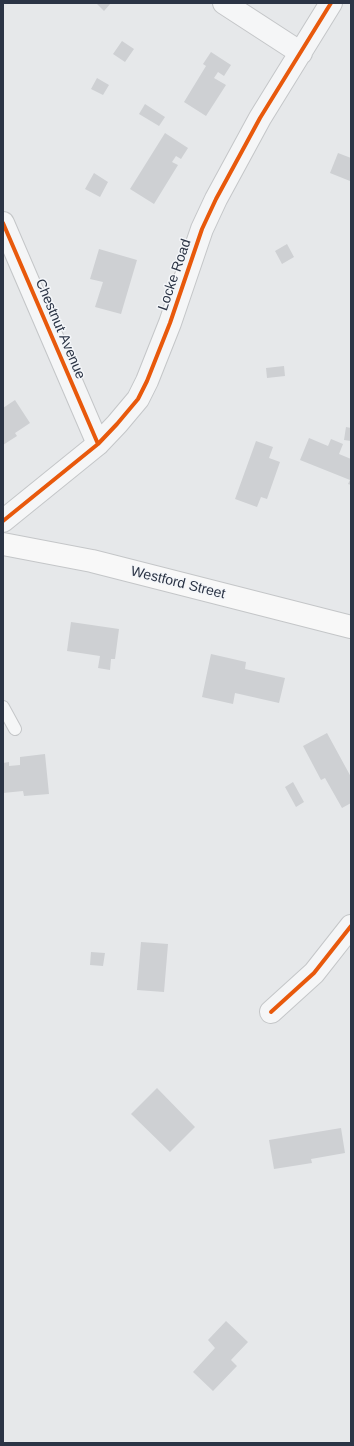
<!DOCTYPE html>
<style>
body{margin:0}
#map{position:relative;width:354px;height:1446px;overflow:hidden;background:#e6e8ea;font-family:Helvetica,sans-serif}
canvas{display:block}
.frame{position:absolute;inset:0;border:4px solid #2b3445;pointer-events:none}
</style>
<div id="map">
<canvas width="354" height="1446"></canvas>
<div class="frame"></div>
</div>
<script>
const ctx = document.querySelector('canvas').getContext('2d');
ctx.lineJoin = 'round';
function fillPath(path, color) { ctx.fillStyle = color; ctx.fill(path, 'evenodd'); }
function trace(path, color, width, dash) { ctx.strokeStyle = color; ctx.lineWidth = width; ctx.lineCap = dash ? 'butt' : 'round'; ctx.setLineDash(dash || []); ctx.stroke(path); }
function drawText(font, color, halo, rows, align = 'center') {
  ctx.font = font + ' Helvetica,sans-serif'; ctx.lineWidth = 3; ctx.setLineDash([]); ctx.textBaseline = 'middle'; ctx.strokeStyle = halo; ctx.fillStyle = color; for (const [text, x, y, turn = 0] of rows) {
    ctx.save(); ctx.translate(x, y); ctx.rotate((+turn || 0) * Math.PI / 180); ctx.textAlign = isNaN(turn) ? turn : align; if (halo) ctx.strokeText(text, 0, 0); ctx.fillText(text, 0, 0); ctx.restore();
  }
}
fillPath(new Path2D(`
 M96 3H111L104 11Z
 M122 41 134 49 125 62 113 54Z
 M211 52 231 65 224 76 218 72 214 78 226 85 206 116 184 102 206 66 203 64Z
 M97 78 109 85 103 95 91 89Z
 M145 104 165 117 159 126 139 114Z
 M165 133 188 148 181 159 176 156 172 162 178 165 154 204 130 189Z
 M338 153 351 158V178L350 181 330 173Z
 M94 173 108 182 100 197 85 189Z
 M287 244 294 257 282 264 275 251Z
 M99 249 137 260 121 314 95 307 103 282 90 279Z
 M284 366 285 376 267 378 266 368Z
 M15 400 30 423 15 433 17 436 3 445V408Z
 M346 427 351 428V441L344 440Z
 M309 438 328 446 331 439 343 444 339 454 351 459V485L348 484 350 480 300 460Z
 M256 441 273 447 269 458 280 462 267 499 261 497 257 507 235 499Z
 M71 622 119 629 115 659H111L110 670 98 668 100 656 67 651Z
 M211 654 246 662 245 669 285 678 279 703 235 693 233 704 202 697Z
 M327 733 351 777V803L342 808 325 778 321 780 303 746Z
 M45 754 49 794 24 796 23 791 3 793V763L9 762V766L20 765V757Z
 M293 782 304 802 296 807 285 787Z
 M141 942 168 944 164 992 137 990Z
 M91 952 105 953 103 966 90 965Z
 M157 1088 195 1127 170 1152 131 1114Z
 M341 1128 345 1153 311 1159 312 1163 274 1169 269 1140Z
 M226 1321 248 1342 231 1360 237 1366 213 1391 193 1372 215 1348 208 1340Z`), '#ced0d3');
const lane = new Path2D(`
 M3 707 15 729`);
const street = new Path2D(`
 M224 3 301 53
 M3 223 98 444
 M3 521 98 444 117 424 138 399 147 381 170 323 202 229 216 199 260 118 331 3
 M271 1012 314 973 351 926`);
const secondary = new Path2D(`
 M3 544 92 561 351 627`);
trace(lane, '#c4c6c8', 14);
trace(street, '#c4c6c8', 24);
trace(secondary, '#c4c6c8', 24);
trace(lane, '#f5f6f7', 12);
trace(street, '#f5f6f7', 22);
trace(secondary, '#f8f8f8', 22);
trace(new Path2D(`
 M3 223 98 444
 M3 521 98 444 117 424 138 399 147 381 170 323 202 229 216 199 260 118 331 3
 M271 1012 314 973 351 926`), '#e8590c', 4);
drawText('14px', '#2b3445', '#f4f6f9', [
 ["Locke Road",175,275,-71],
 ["Chestnut Avenue",60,329,67],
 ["Westford Street",178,583,14]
]);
</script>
